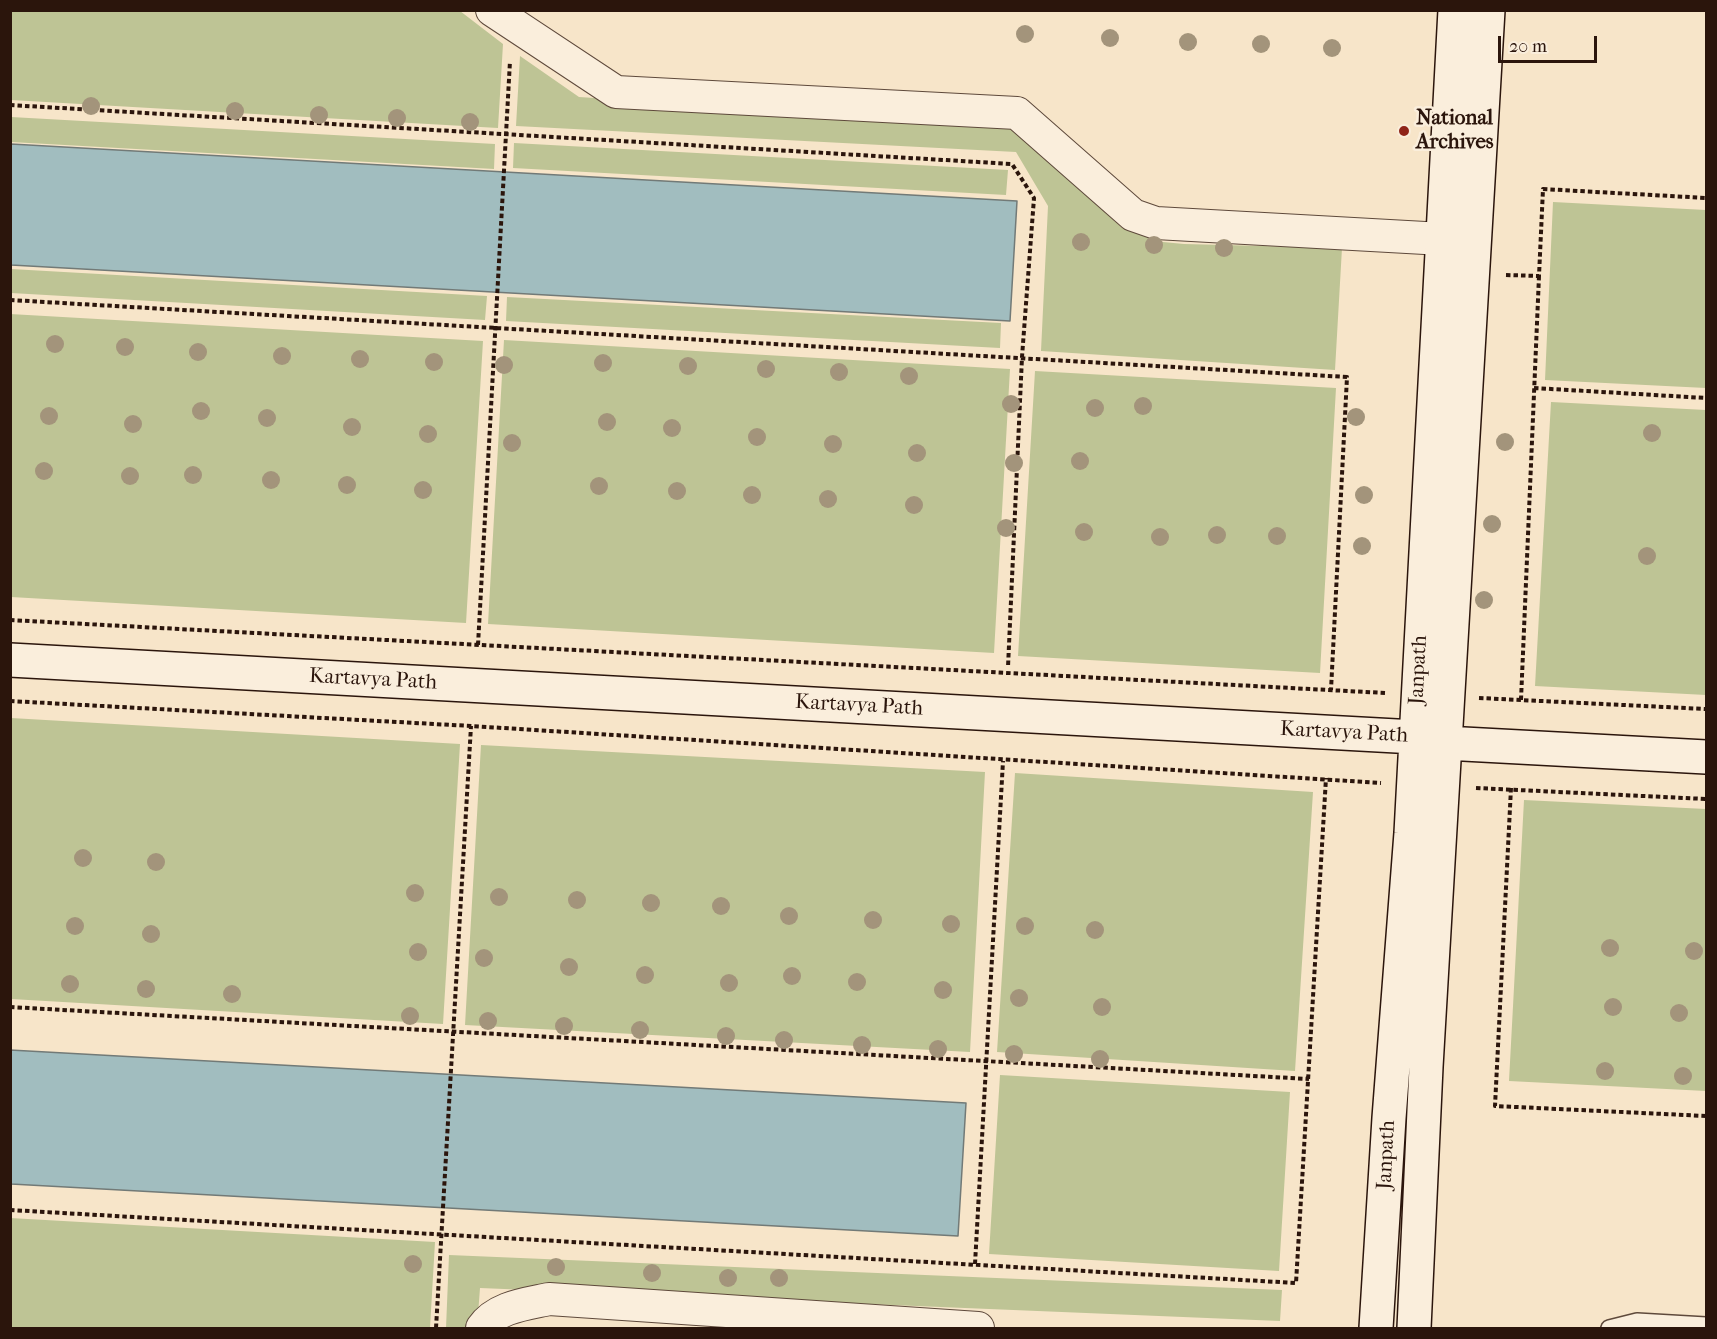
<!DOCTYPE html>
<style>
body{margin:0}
#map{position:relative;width:1717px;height:1339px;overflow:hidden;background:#f7e5c9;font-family:"IM FELL French Canon",serif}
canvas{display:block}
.frame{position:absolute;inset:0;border:12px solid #2b150c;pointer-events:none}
.scale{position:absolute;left:1498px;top:36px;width:99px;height:27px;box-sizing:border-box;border:3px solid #2b150c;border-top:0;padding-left:8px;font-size:18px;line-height:21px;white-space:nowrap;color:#2b150c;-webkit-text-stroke:4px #faeedc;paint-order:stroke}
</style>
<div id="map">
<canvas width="1717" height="1339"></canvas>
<div class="frame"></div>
<div class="scale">20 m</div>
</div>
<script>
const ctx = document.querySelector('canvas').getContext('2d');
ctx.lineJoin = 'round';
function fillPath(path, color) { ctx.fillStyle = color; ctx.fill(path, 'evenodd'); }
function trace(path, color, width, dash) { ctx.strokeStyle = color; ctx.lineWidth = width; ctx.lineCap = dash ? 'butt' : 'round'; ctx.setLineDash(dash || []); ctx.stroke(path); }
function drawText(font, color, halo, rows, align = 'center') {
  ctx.font = font + ' "IM FELL French Canon",serif'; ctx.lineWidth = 5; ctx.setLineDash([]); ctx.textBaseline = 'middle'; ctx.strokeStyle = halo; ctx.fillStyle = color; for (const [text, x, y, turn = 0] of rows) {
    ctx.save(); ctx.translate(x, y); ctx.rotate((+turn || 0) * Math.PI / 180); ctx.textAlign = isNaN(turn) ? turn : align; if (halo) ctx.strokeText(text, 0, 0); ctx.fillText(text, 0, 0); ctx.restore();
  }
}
fillPath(new Path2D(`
 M10 11H460L503 44 498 128 11 100Z
 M520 56 579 97 1014 126 1121 227 1163 242 1184 244 1342 248 1335 370 1041 351 1048 206 1016 152 516 126Z
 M11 117 495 144 494 169 11 142Z
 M514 143 1008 170 1006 195 513 168Z
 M1553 202 1706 210V388L1545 380Z
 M11 269 487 296 485 320 11 293Z
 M507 297 1001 323 1000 348 506 321Z
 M10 314 483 341 466 623 11 597Z
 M504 340 1010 369 994 653 488 624Z
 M1035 371 1336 388 1320 673 1018 656Z
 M1551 402 1706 410V695L1535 686Z
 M11 718 460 744 443 1024 11 999Z
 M481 745 985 772 970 1052 465 1025Z
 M1015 773 1313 792 1295 1071 997 1052Z
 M1524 800 1706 809V1091L1509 1081Z
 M1000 1075 1290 1092 1279 1271 989 1254Z
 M10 1218 435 1242 430 1328H11Z
 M449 1255 1282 1290 1280 1321 480 1288 477 1328H446Z`), '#bec495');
const water = new Path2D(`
 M11 144 1017 201 1010 321 11 265Z
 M10 1050 966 1103 958 1236 11 1184Z`);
fillPath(water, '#a1bdbf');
trace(water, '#727a77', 1.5);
const lane = new Path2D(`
 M1609 1328 1637 1321 1706 1325`);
const street = new Path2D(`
 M492 10 616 92 1017 113 1133 215 1156 223 1443 239
 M482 1328C496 1307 526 1304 549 1299L978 1328`);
const secondary = new Path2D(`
 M10 660 1415 737 1445 743 1706 757
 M1376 1328 1389 1118 1411 833 1455 10
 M1414 1328 1426 1067 1488 10`);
trace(lane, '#5e493b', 18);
trace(street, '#5e493b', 34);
trace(secondary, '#2b150c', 36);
trace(new Path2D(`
 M10 105 1012 164 1034 198 1022 357 1008 667
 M1506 275 1539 276 1543 189 1706 198
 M10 300 1347 377 1331 690
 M1534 388 1706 398
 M10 620 1385 693
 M478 645 510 61
 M1479 698 1706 709
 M1521 700 1539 276
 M10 701 471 726 1381 783
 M1476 788 1706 799
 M1511 788 1495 1106 1706 1116
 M10 1007 1309 1079
 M10 1210 1296 1283 1326 778
 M975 1264 1003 761
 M436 1328 471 726`), '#2b150c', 4, [4.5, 3]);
trace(lane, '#faeedc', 15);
trace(street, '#faeedc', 32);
trace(secondary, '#faeedc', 33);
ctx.fillStyle = '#a3947b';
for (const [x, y] of [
 [1025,34],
 [1110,38],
 [1188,42],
 [1261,44],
 [1332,48],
 [91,106],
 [235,111],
 [319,115],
 [397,118],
 [470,122],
 [1081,242],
 [1154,245],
 [1224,248],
 [55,344],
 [125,347],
 [198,352],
 [282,356],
 [360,359],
 [434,362],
 [603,363],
 [504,365],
 [688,366],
 [766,369],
 [839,372],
 [909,376],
 [1011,404],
 [1143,406],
 [1095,408],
 [201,411],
 [49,416],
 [1356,417],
 [267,418],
 [607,422],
 [133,424],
 [352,427],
 [672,428],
 [1652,433],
 [428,434],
 [757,437],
 [1505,442],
 [512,443],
 [833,444],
 [917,453],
 [1080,461],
 [1014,463],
 [44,471],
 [193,475],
 [130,476],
 [271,480],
 [347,485],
 [599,486],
 [423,490],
 [677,491],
 [752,495],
 [1364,495],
 [828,499],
 [914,505],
 [1492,524],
 [1006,528],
 [1084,532],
 [1217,535],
 [1277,536],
 [1160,537],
 [1362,546],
 [1647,556],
 [1484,600],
 [83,858],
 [156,862],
 [415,893],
 [499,897],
 [577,900],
 [651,903],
 [721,906],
 [789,916],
 [873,920],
 [951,924],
 [75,926],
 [1025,926],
 [1095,930],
 [151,934],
 [1610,948],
 [1694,951],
 [418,952],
 [484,958],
 [569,967],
 [645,975],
 [792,976],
 [857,982],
 [729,983],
 [70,984],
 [146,989],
 [943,990],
 [232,994],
 [1019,998],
 [1102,1007],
 [1613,1007],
 [1679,1013],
 [410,1016],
 [488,1021],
 [564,1026],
 [640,1030],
 [726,1036],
 [784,1040],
 [862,1045],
 [938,1049],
 [1014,1054],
 [1100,1059],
 [1605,1071],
 [1683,1076],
 [413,1264],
 [556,1267],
 [652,1273],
 [728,1278],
 [779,1278]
]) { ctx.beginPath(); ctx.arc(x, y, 9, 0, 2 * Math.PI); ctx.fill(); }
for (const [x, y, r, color] of [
 [1404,131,6,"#8f2418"]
]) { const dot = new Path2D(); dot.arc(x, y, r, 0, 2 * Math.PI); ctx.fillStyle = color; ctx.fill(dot); trace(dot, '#faeedc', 2); }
drawText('bold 21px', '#2b150c', '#faeedc', [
 ["National",1416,119],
 ["Archives",1416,143]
], 'left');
drawText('21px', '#2b150c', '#faeedc', [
 ["Janpath",1419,670,-87],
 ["Kartavya Path",373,680,3],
 ["Kartavya Path",859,706,3],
 ["Kartavya Path",1344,733,3],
 ["Janpath",1387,1155,-87]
]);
</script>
